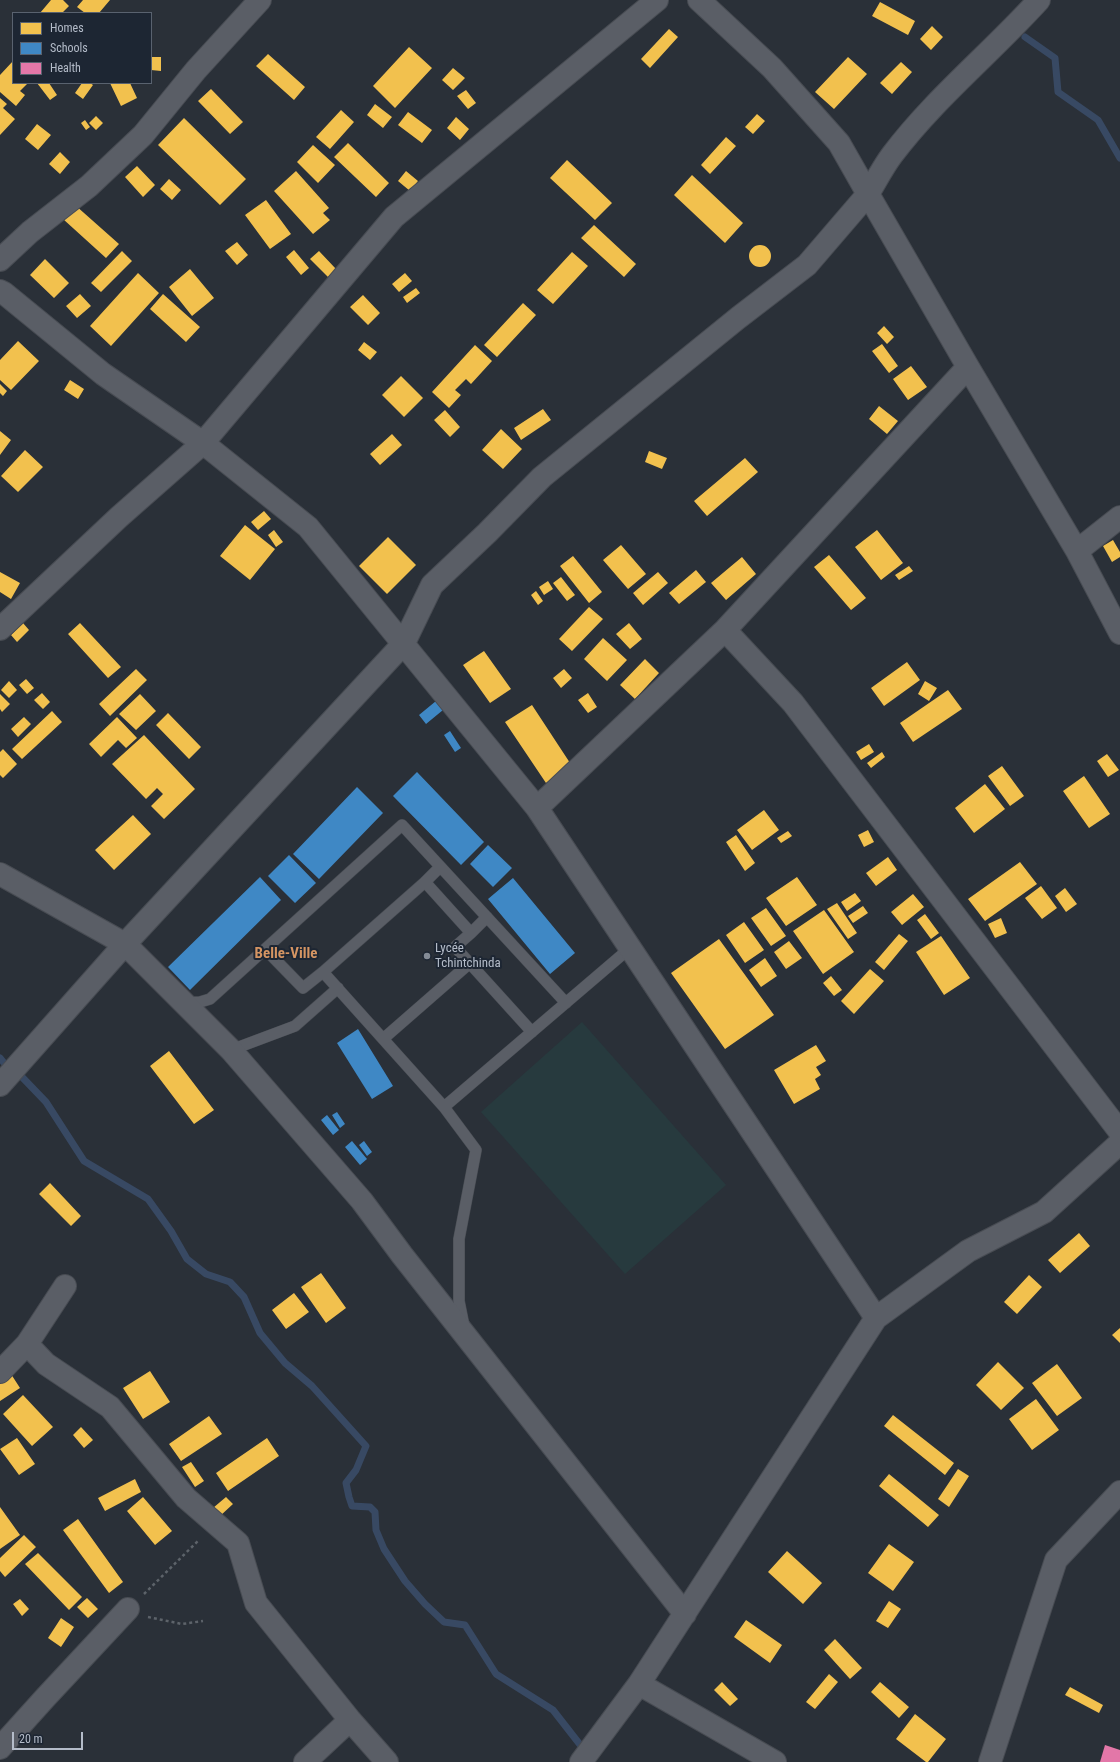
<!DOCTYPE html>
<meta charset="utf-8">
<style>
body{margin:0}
#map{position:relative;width:1120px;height:1762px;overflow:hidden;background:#2a3038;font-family:"Roboto Condensed",sans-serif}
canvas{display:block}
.legend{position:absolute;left:12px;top:12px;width:140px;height:72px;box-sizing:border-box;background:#1d2633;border:1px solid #59626f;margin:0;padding:5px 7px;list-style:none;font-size:12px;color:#b4bcc9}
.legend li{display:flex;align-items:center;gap:8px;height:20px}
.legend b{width:20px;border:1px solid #59626f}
.scale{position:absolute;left:12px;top:1732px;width:71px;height:18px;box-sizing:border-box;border:2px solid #b4bcc9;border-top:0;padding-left:5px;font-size:12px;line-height:14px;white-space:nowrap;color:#b4bcc9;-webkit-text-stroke:3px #1d2633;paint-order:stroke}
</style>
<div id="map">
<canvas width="1120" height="1762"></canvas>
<ul class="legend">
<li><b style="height:11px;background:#f2c14e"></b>Homes</li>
<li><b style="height:11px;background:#3f88c5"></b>Schools</li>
<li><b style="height:11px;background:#e377a8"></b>Health</li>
</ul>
<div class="scale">20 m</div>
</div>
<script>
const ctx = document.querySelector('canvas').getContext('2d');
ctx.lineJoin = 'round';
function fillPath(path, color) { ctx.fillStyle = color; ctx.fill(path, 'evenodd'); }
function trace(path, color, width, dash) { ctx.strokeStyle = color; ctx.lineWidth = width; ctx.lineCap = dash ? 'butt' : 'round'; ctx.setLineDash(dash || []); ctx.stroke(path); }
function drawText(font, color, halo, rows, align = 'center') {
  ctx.font = font + ' "Roboto Condensed",sans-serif'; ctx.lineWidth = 4; ctx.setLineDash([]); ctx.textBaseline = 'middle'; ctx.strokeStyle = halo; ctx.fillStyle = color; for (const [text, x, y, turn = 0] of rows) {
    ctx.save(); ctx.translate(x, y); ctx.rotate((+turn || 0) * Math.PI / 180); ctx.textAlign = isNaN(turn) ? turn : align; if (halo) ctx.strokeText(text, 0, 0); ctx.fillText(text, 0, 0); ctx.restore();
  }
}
fillPath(new Path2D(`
 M582 1022 726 1185 625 1274 481 1112Z`), '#273a3e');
fillPath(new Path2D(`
 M51 0H63L69 6 62 13H40Z
 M83 0H110L99 13H85L77 7Z
 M880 2 915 21 908 35 872 16Z
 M932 26 943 37 931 50 920 39Z
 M669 29 678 37 650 68 641 59Z
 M409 47 432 68 395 108 373 86Z
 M268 54 305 87 294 100 256 66Z
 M151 57H161V71L151 70Z
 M848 57 867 74 834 109 815 92Z
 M13 61V83H28L20 91 25 95 16 106 0 92V75Z
 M901 62 912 72 892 94 880 83Z
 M453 68 465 78 453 90 442 80Z
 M37 83H49L57 95 50 100Z
 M82 83H90L93 85 83 99 75 93Z
 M110 83H130L137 98 121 106Z
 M211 89 243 122 230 134 198 101Z
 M466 90 476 103 468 109 457 96Z
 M0 98 7 104 3 108 15 119 0 135Z
 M375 104 392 117 383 128 367 115Z
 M341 110 354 122 330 149 316 137Z
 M408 112 432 130 422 143 398 125Z
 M757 114 765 121 753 134 745 127Z
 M96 116 103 123 96 130 89 123Z
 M456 117 469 129 460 140 447 128Z
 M184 118 246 179 220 205 158 145Z
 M85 120 90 127 86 130 81 123Z
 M37 124 51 135 38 150 25 139Z
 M726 137 736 146 710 174 701 165Z
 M348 143 389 183 376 197 334 157Z
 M313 145 335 165 318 183 297 162Z
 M60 152 70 162 60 174 49 164Z
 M567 160 612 203 595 220 550 178Z
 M137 166 155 185 143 197 125 177Z
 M296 171 329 208 323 213 330 220 313 234 274 191Z
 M406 171 418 181 410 191 398 181Z
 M692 175 743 223 725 243 674 195Z
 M169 179 181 190 172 200 160 189Z
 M266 200 291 234 270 249 245 215Z
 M75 205 119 244 106 258 63 219Z
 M594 225 636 264 624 277 581 238Z
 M237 242 248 255 237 265 225 251Z
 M749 256a11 11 0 1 1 22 0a11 11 0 1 1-22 0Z
 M294 250 309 268 301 275 286 257Z
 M122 251 132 261 101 292 91 283Z
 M319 251 336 269 328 277 310 259Z
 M572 252 588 266 553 304 537 290Z
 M45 259 69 283 54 298 30 275Z
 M190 269 214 298 192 316 169 287Z
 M138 273 159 293 111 346 90 326Z
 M405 273 412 281 399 292 392 284Z
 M416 288 420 293 407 303 403 297Z
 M80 294 91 306 77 318 66 306Z
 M163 294 200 327 186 342 150 309Z
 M363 295 380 313 368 325 350 307Z
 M523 303 536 315 497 357 484 345Z
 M884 326 894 337 887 344 877 333Z
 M18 341 39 361 11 390 0 380V360Z
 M364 342 377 352 370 360 358 350Z
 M882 344 898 366 889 373 872 351Z
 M475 345 492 361 471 384 466 379 455 390 461 395 449 408 432 392Z
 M911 366 927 387 908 400 893 379Z
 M401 376 423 398 404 417 382 395Z
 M70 380 84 389 78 399 64 390Z
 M0 384 7 391 3 396 0 393Z
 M879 406 898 421 887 434 869 419Z
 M543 409 551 420 521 440 514 428Z
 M445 410 460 427 450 437 434 420Z
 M501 429 522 449 503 469 482 450Z
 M0 431 11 440 0 455Z
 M392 434 402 445 380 465 370 454Z
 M25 450 43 467 18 492 1 476Z
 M649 451 667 458 662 469 645 462Z
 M745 458 758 472 707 516 694 501Z
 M264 511 271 519 258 530 251 522Z
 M245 525 275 549 250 580 220 556Z
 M274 530 283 542 276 547 268 535Z
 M877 530 903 563 881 580 855 547Z
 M388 537 416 565 387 594 359 566Z
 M1113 540 1120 552V557L1112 562 1103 546Z
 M621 545 646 574 628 589 603 560Z
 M829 555 866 598 851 610 814 567Z
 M573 556 602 592 589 603 560 566Z
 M742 557 756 574 726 600 711 583Z
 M909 566 913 571 899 580 895 575Z
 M696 570 706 582 679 604 669 593Z
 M0 572 20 583 11 599 0 592Z
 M658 572 668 583 643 605 633 593Z
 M561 577 575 595 567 601 553 583Z
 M548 581 553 589 544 595 539 587Z
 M536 591 543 601 538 605 531 595Z
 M589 607 603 619 572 651 559 639Z
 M23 623 29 630 17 642 11 635Z
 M80 623 121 667 108 678 68 634Z
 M629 623 642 639 630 649 616 634Z
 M603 638 627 660 607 681 584 659Z
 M484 651 511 689 490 703 463 665Z
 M645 659 659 673 635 699 620 685Z
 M907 662 920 680 884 706 871 688Z
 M136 669 147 680 110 716 99 704Z
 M564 669 572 678 561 688 553 678Z
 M26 679 34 688 27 694 19 685Z
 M9 681 17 690 9 698 1 690Z
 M925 681 937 688 929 701 918 694Z
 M948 690 962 709 913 742 900 723Z
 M42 693 50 702 43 709 34 700Z
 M588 693 597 707 588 713 578 700Z
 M0 694 10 704 2 712 0 709Z
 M140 694 156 711 136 730 119 714Z
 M532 705 572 766 546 783 505 722Z
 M52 711 62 722 22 759 12 749Z
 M168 713 201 747 189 759 156 725Z
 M24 717 31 724 18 737 11 729Z
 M117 717 137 738 126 748 118 740 101 757 89 744Z
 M144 735 195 789 164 819 151 806 163 794 157 788 146 799 112 764Z
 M869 744 874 752 861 760 856 752Z
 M3 749 17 764 3 778 0 775V752Z
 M882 752 885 757 871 768 867 763Z
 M1107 754 1119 770 1108 777 1097 761Z
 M1002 766 1024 796 1010 806 988 776Z
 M1084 776 1110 814 1089 828 1063 791Z
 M985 784 1005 809 974 833 955 808Z
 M764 810 779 830 752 850 737 830Z
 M133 815 151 834 114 870 95 850Z
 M868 830 874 842 864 847 858 835Z
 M788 831 792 836 781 843 777 838Z
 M736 835 755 863 745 871 726 842Z
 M888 857 897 870 876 886 866 873Z
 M1020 862 1037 884 985 921 968 899Z
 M797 877 817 905 786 926 766 898Z
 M1041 886 1057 908 1042 919 1025 898Z
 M1065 888 1077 904 1066 912 1055 896Z
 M855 893 861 901 847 911 841 902Z
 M913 894 924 907 902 925 891 912Z
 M837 903 857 933 848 939 827 909Z
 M863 906 868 913 853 923 848 916Z
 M766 908 786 936 771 946 751 918Z
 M824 910 854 952 823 974 793 931Z
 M925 914 939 933 931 939 917 920Z
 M1001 918 1007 933 995 938 988 924Z
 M744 922 764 950 745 963 726 935Z
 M899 934 908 941 884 970 875 962Z
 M941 936 970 978 944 995 916 952Z
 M719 939 774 1015 725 1049 671 973Z
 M789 941 802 958 786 969 774 952Z
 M765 958 777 976 761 987 749 970Z
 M870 969 884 981 854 1014 841 1001Z
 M831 976 842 990 834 996 823 983Z
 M816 1045 826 1061 816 1067 821 1075 815 1079 820 1089 794 1104 774 1070Z
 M169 1051 214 1110 194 1124 150 1066Z
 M50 1183 81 1216 71 1226 39 1194Z
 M1079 1233 1090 1246 1060 1273 1048 1260Z
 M321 1273 346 1308 326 1323 301 1287Z
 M1029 1275 1042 1287 1017 1314 1004 1302Z
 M294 1293 309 1312 286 1329 272 1310Z
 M1120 1328V1343L1112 1335Z
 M998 1362 1024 1388 1001 1410 976 1385Z
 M1057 1364 1082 1398 1057 1416 1032 1383Z
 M150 1371 170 1402 143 1419 123 1388Z
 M11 1374 20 1388 0 1401V1382Z
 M23 1395 53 1427 32 1446 3 1414Z
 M1036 1399 1059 1430 1032 1450 1009 1419Z
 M893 1415 954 1463 945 1475 884 1426Z
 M209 1416 222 1434 181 1461 169 1444Z
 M81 1427 93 1440 84 1448 73 1435Z
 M17 1438 35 1464 19 1475 0 1449Z
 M267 1438 279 1456 228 1491 216 1473Z
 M191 1462 204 1481 195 1487 182 1467Z
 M958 1469 969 1476 949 1507 938 1499Z
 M889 1474 939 1515 928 1527 879 1486Z
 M135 1479 141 1492 105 1511 98 1498Z
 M143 1497 172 1531 155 1545 127 1511Z
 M226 1497 233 1504 220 1516 213 1508Z
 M0 1507 20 1535 0 1549Z
 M78 1519 123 1582 109 1593 63 1530Z
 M24 1535 36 1547 5 1577 0 1571V1558Z
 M889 1544 914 1562 893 1591 868 1573Z
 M787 1551 822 1583 803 1604 768 1572Z
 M38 1553 82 1597 69 1610 25 1564Z
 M87 1598 98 1609 88 1618 77 1607Z
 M20 1599 29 1609 22 1616 13 1604Z
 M889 1601 901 1609 888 1628 876 1621Z
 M61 1618 74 1627 61 1647 48 1638Z
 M746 1620 782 1645 770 1663 734 1637Z
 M835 1639 862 1668 850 1679 824 1650Z
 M829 1674 838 1682 815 1709 806 1702Z
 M722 1682 738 1699 730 1706 714 1690Z
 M880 1682 909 1707 899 1718 871 1692Z
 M1070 1687 1103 1705 1099 1713 1065 1695Z
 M915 1714 946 1739 928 1762H926L896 1739Z`), '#f2c14e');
fillPath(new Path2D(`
 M436 701 443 710 426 724 419 715Z
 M450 731 461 748 455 752 444 735Z
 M417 772 484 842 461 865 393 796Z
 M357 787 383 813 319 879 293 854Z
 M488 845 512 868 493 887 470 864Z
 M289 855 316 883 295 903 268 876Z
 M260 877 281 900 190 990 168 967Z
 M513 878 575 953 550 974 488 899Z
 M358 1029 393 1086 372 1099 337 1043Z
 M337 1112 345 1124 340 1128 332 1115Z
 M327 1115 339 1130 333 1135 321 1120Z
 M352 1141 367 1159 360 1165 345 1147Z
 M364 1141 372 1152 367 1156 359 1145Z`), '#3f88c5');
fillPath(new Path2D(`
 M1105 1745 1120 1750V1762H1100Z`), '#e377a8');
trace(new Path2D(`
 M1025 37 1055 58 1058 92 1098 120 1120 158
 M0 1058 12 1073 22 1077 46 1102 84 1161 148 1199 171 1231 187 1259 206 1274 230 1282 244 1297 260 1333 285 1363 312 1386 366 1446 356 1470 346 1483 349 1497 352 1506 370 1507 375 1512 376 1530 384 1549 405 1581 425 1604 444 1622 465 1625 496 1674 553 1710 585 1751`), '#384963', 7);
const service = new Path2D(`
 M425 882 440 867
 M471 933 487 917
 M265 949 303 988 323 972
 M184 1003 200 1002 210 999 402 825 566 1003
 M383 1039 470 963
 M231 1050 295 1026 338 988
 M444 1107 630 948
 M464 1326 459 1301V1239L476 1150 444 1107 323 972 425 882 471 933 455 947 532 1032`);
const minor = new Path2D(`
 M1039 0C991 53 935 98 892 155 883 167 876 181 868 194L968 367 1077 551 1120 633
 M0 260 30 232 89 186 143 135 196 70 260 0
 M0 291 4 293 103 374 203 443 308 527 537 808 876 1318 639 1684 581 1762
 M1077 551 1120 517
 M0 629 119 517 203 443 394 217 657 0
 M725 630 793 703 1120 1132
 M537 808 725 630 968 367
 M0 874 125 944 231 1050 362 1201 402 1255 685 1614
 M0 1085 125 944 404 643 432 585 487 533 542 477 738 318 807 265 868 194 839 143 772 68 699 0
 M876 1318 968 1251 1044 1212 1120 1143
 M27 1344 46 1364 110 1407 186 1498 238 1543 256 1603 350 1720 387 1762
 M0 1372 27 1344 65 1286
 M639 1684 775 1762
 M0 1748 45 1698 128 1609
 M305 1762 350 1720
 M990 1762 1056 1560 1120 1492`);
trace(service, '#484c53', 12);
trace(minor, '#484c53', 24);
trace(new Path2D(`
 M144 1594 199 1540
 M148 1617 182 1624 203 1621`), '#5d636a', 2.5, [3, 3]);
trace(service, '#5a5e66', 11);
trace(minor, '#5a5e66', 22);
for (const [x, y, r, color] of [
 [427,956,4,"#848b96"]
]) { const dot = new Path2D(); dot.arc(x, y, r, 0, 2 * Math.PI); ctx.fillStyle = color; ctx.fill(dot); trace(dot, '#1d2633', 1.5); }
drawText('13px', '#b4bcc9', '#1d2633', [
 ["Lycée",435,949],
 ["Tchintchinda",435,964]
], 'left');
drawText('bold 15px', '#d59563', '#1d2633', [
 ["Belle-Ville",286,954]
]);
</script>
